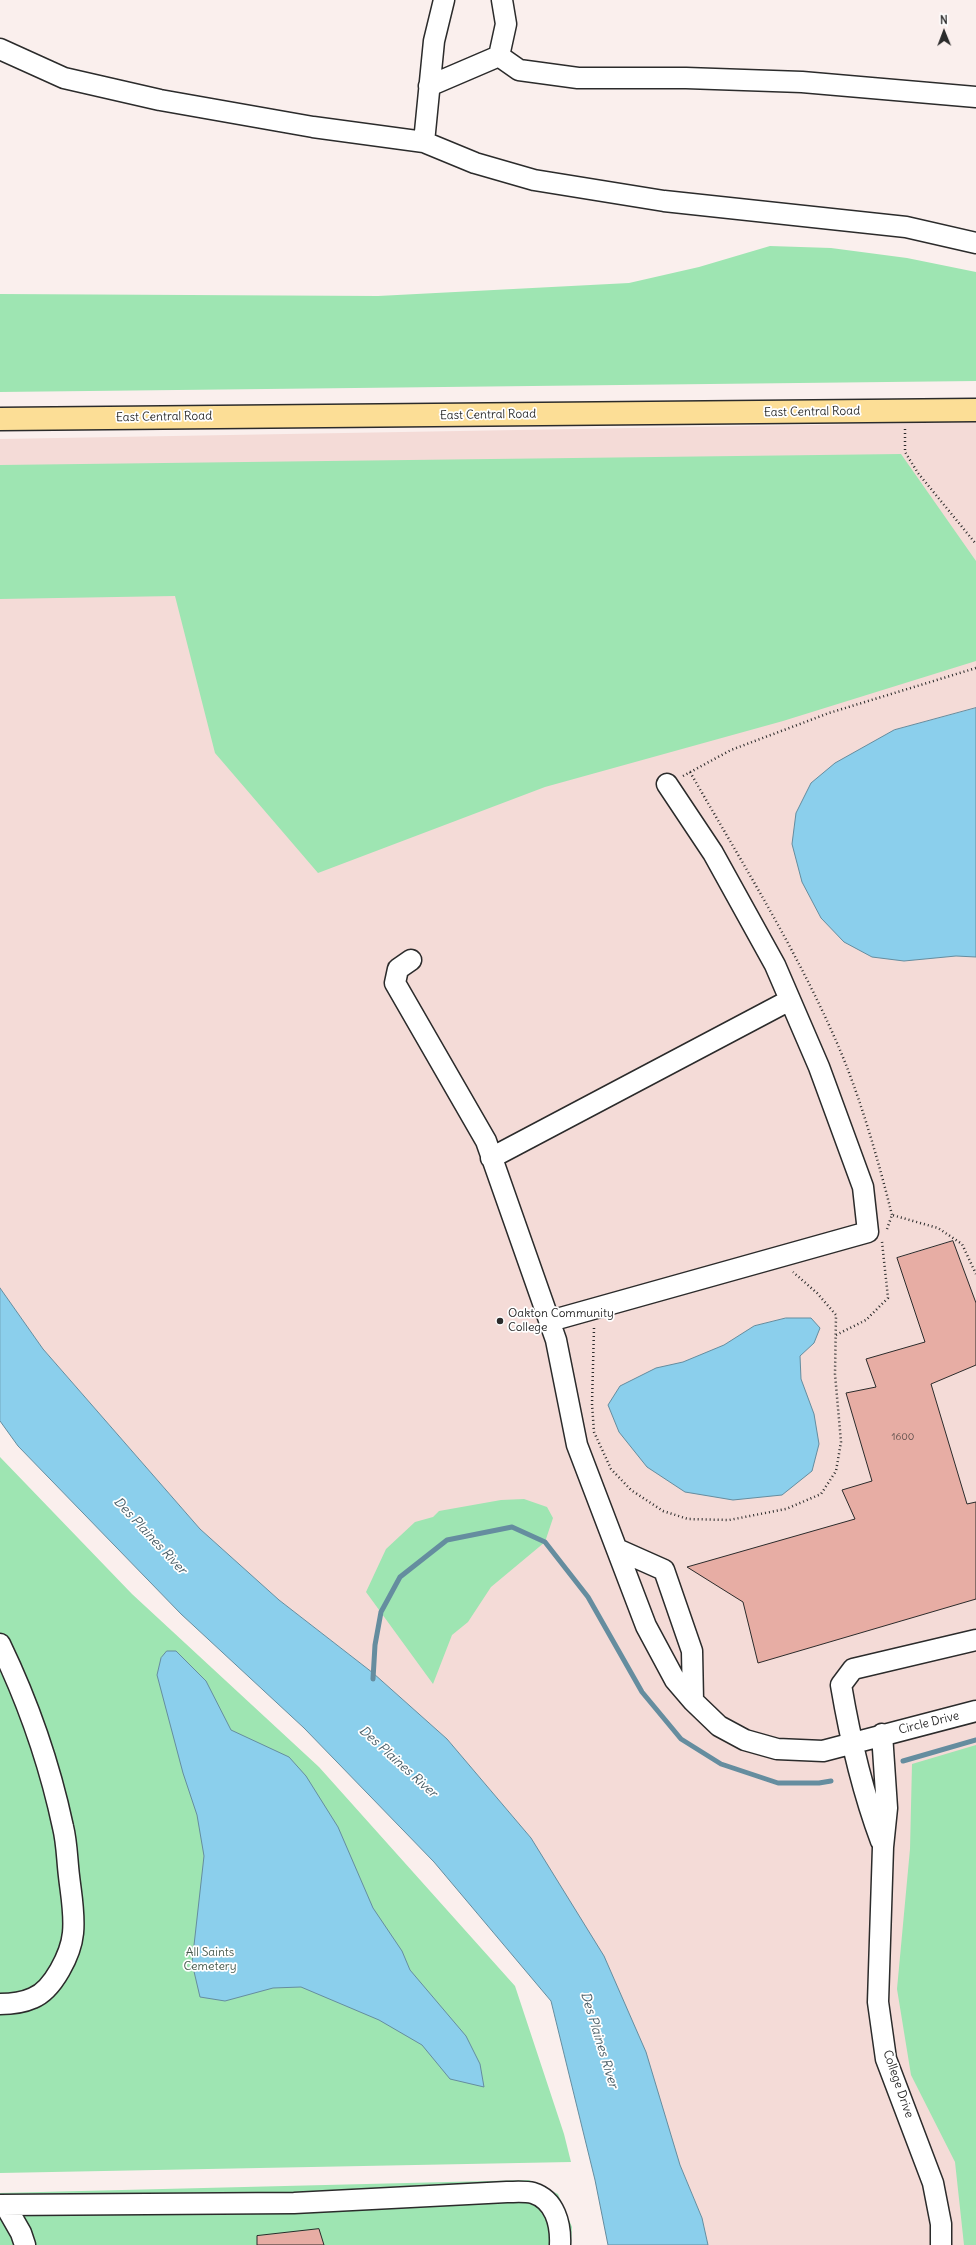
<!DOCTYPE html>
<style>
body{margin:0}
#map{position:relative;width:976px;height:2245px;overflow:hidden;background:#faefed;font-family:Delius,sans-serif}
canvas{display:block}
.north{position:absolute;left:924px;top:12px;width:40px;height:40px;-webkit-text-stroke:3px #fff;paint-order:stroke;rotate:359deg;font-size:11px;font-weight:700;line-height:16px;text-align:center;color:#2b2b2b}
.north::after{content:'';display:block;margin:auto;width:14px;height:18px;background:#2b2b2b;clip-path:polygon(50% 0,100% 100%,50% 72%,0 100%)}
</style>
<div id="map">
<canvas width="976" height="2245"></canvas>
<div class="north">N</div>
</div>
<script>
const ctx = document.querySelector('canvas').getContext('2d');
ctx.lineJoin = 'round';
function fillPath(path, color) { ctx.fillStyle = color; ctx.fill(path, 'evenodd'); }
function trace(path, color, width, dash) { ctx.strokeStyle = color; ctx.lineWidth = width; ctx.lineCap = dash ? 'butt' : 'round'; ctx.setLineDash(dash || []); ctx.stroke(path); }
function drawText(font, color, halo, rows, align = 'center') {
  ctx.font = font + ' Delius,sans-serif'; ctx.lineWidth = 3.5; ctx.setLineDash([]); ctx.textBaseline = 'middle'; ctx.strokeStyle = halo; ctx.fillStyle = color; for (const [text, x, y, turn = 0] of rows) {
    ctx.save(); ctx.translate(x, y); ctx.rotate((+turn || 0) * Math.PI / 180); ctx.textAlign = isNaN(turn) ? turn : align; if (halo) ctx.strokeText(text, 0, 0); ctx.fillText(text, 0, 0); ctx.restore();
  }
}
fillPath(new Path2D(`
 M976 422V2245H708L702 2218 680 2165 531 1838 447 1739 373 1673 279 1600 200 1529 43 1349 0 1288V439Z`), '#f4dbd7');
fillPath(new Path2D(`
 M770 246 831 248 907 258 976 272V381L0 392V294L378 296 629 283 699 267Z
 M901 454 976 561V661L783 721 545 787 318 873 215 753 175 596 0 599V465Z
 M0 1457 132 1594 319 1767 515 1986 564 2134 571 2162 0 2173Z
 M524 1499 547 1507 553 1518 545 1542 491 1587 468 1622 452 1635 433 1684 366 1592 386 1549 415 1522 433 1517 439 1511 501 1500Z
 M976 1745V2245H964L955 2162 911 2075 897 1989 910 1849 912 1764Z
 M529 2180 558 2194 572 2227 571 2245H0V2193Z`), '#9ee5b2');
const water = new Path2D(`
 M976 708V957L956 956 904 961 872 957 844 942 821 918 802 882 792 844 796 813 811 783 835 763 894 730Z
 M0 1288 43 1349 200 1529 279 1600 373 1673 447 1739 531 1838 604 1956 646 2052 680 2165 702 2218 708 2245H608L595 2180 551 2001 434 1862 304 1728 181 1614 18 1446 0 1421Z
 M786 1318H811L820 1328 814 1343 800 1356 801 1379 814 1414 819 1444 812 1471 782 1495 733 1500 685 1492 647 1467 619 1432 608 1405 620 1386 656 1368 683 1362 724 1345 754 1326Z
 M167 1651H176L206 1681 231 1730 289 1757 306 1776 338 1827 373 1908 402 1951 410 1970 466 2036 480 2064 484 2087 450 2079 422 2045 379 2020 301 1987 273 1988 225 2001 200 1997 192 1963 204 1856 197 1815 183 1773 157 1675 161 1658Z`);
fillPath(water, '#8bcfec');
trace(water, '#658d9f', 1);
trace(new Path2D(`
 M373 1679 375 1645 381 1612 400 1577 447 1540 512 1527 545 1542 588 1597 642 1692 681 1739 721 1764 778 1783H819L831 1781
 M903 1761 976 1740`), '#658d9f', 5);
const building = new Path2D(`
 M953 1241 976 1303V1365L931 1384 967 1504 976 1502V1599L758 1663 743 1602 687 1567 855 1519 842 1490 872 1481 846 1393 876 1387 866 1359 925 1342 897 1258Z
 M319 2229 324 2245H257V2236Z`);
fillPath(building, '#e7ada4');
trace(building, '#2b2b2b', 1);
const minor = new Path2D(`
 M0 49 64 78 160 100 313 127 424 142 475 163 534 180 664 201 906 227 976 243
 M499 56 519 70 578 78H686L802 82 976 97
 M429 86 499 56 506 24 502 0
 M424 142 434 41 444 0
 M411 960 398 969 395 983 486 1141 556 1340 577 1445 646 1626 675 1680 693 1701 719 1726 745 1740 777 1749 823 1751 976 1711
 M491 1158 790 1000
 M550 1321 868 1232 863 1187 819 1067 775 965 713 853 667 784
 M619 1550 664 1570 692 1651 693 1701
 M0 1644C27 1700 50 1766 63 1827 67 1843 67 1860 69 1876 71 1894 75 1914 73 1933 71 1954 53 1990 33 1998 22 2003 11 2004 0 2004
 M882 1734 887 1808 883 1847 878 2002 886 2059 933 2183 941 2224V2245
 M881 1841C862 1790 850 1738 841 1685L853 1669 976 1640
 M0 2205 294 2203 507 2192C515 2192 525 2191 533 2193 555 2200 561 2224 560 2245
 M5 2205 21 2233 25 2245`);
const major = new Path2D(`
 M0 419 976 410`);
trace(minor, '#2b2b2b', 23);
trace(major, '#2b2b2b', 25);
trace(new Path2D(`
 M905 429V452L918 473 976 544
 M690 772C741 861 796 949 837 1043 860 1096 878 1159 892 1215
 M683 776 731 750 829 713 976 668
 M887 1229 892 1215 938 1228 962 1244 976 1274
 M594 1328 592 1404 594 1432 611 1469 631 1490 663 1511 688 1519 729 1520 786 1509 821 1494 836 1471 841 1442 835 1374 836 1315 817 1293 793 1272
 M836 1335 866 1320 888 1298 882 1242`), '#2b2b2b', 2.5, [1, 3]);
trace(minor, '#fff', 20);
trace(major, '#fcde96', 22);
for (const [x, y, r, color] of [
 [500,1321,4,"#2b2b2b"]
]) { const dot = new Path2D(); dot.arc(x, y, r, 0, 2 * Math.PI); ctx.fillStyle = color; ctx.fill(dot); trace(dot, '#fff', 1.5); }
drawText('10px', '#5a4c49', null, [
 ["1600",903,1437]
]);
drawText('12px', '#2b2b2b', '#fff', [
 ["East Central Road",812,412,-1],
 ["East Central Road",488,415,-1],
 ["East Central Road",164,417,-1],
 ["Circle Drive",929,1723,-14],
 ["College Drive",898,2084,71]
]);
drawText('12px', '#2b2b2b', '#fff', [
 ["Oakton Community",508,1314],
 ["College",508,1328]
], 'left');
drawText('12px', '#485a4d', '#fff', [
 ["All Saints",210,1953],
 ["Cemetery",210,1967]
]);
drawText('italic 13px', '#485c65', '#fff', [
 ["Des Plaines River",150,1536,47],
 ["Des Plaines River",398,1762,42],
 ["Des Plaines River",599,2040,73]
]);
</script>
